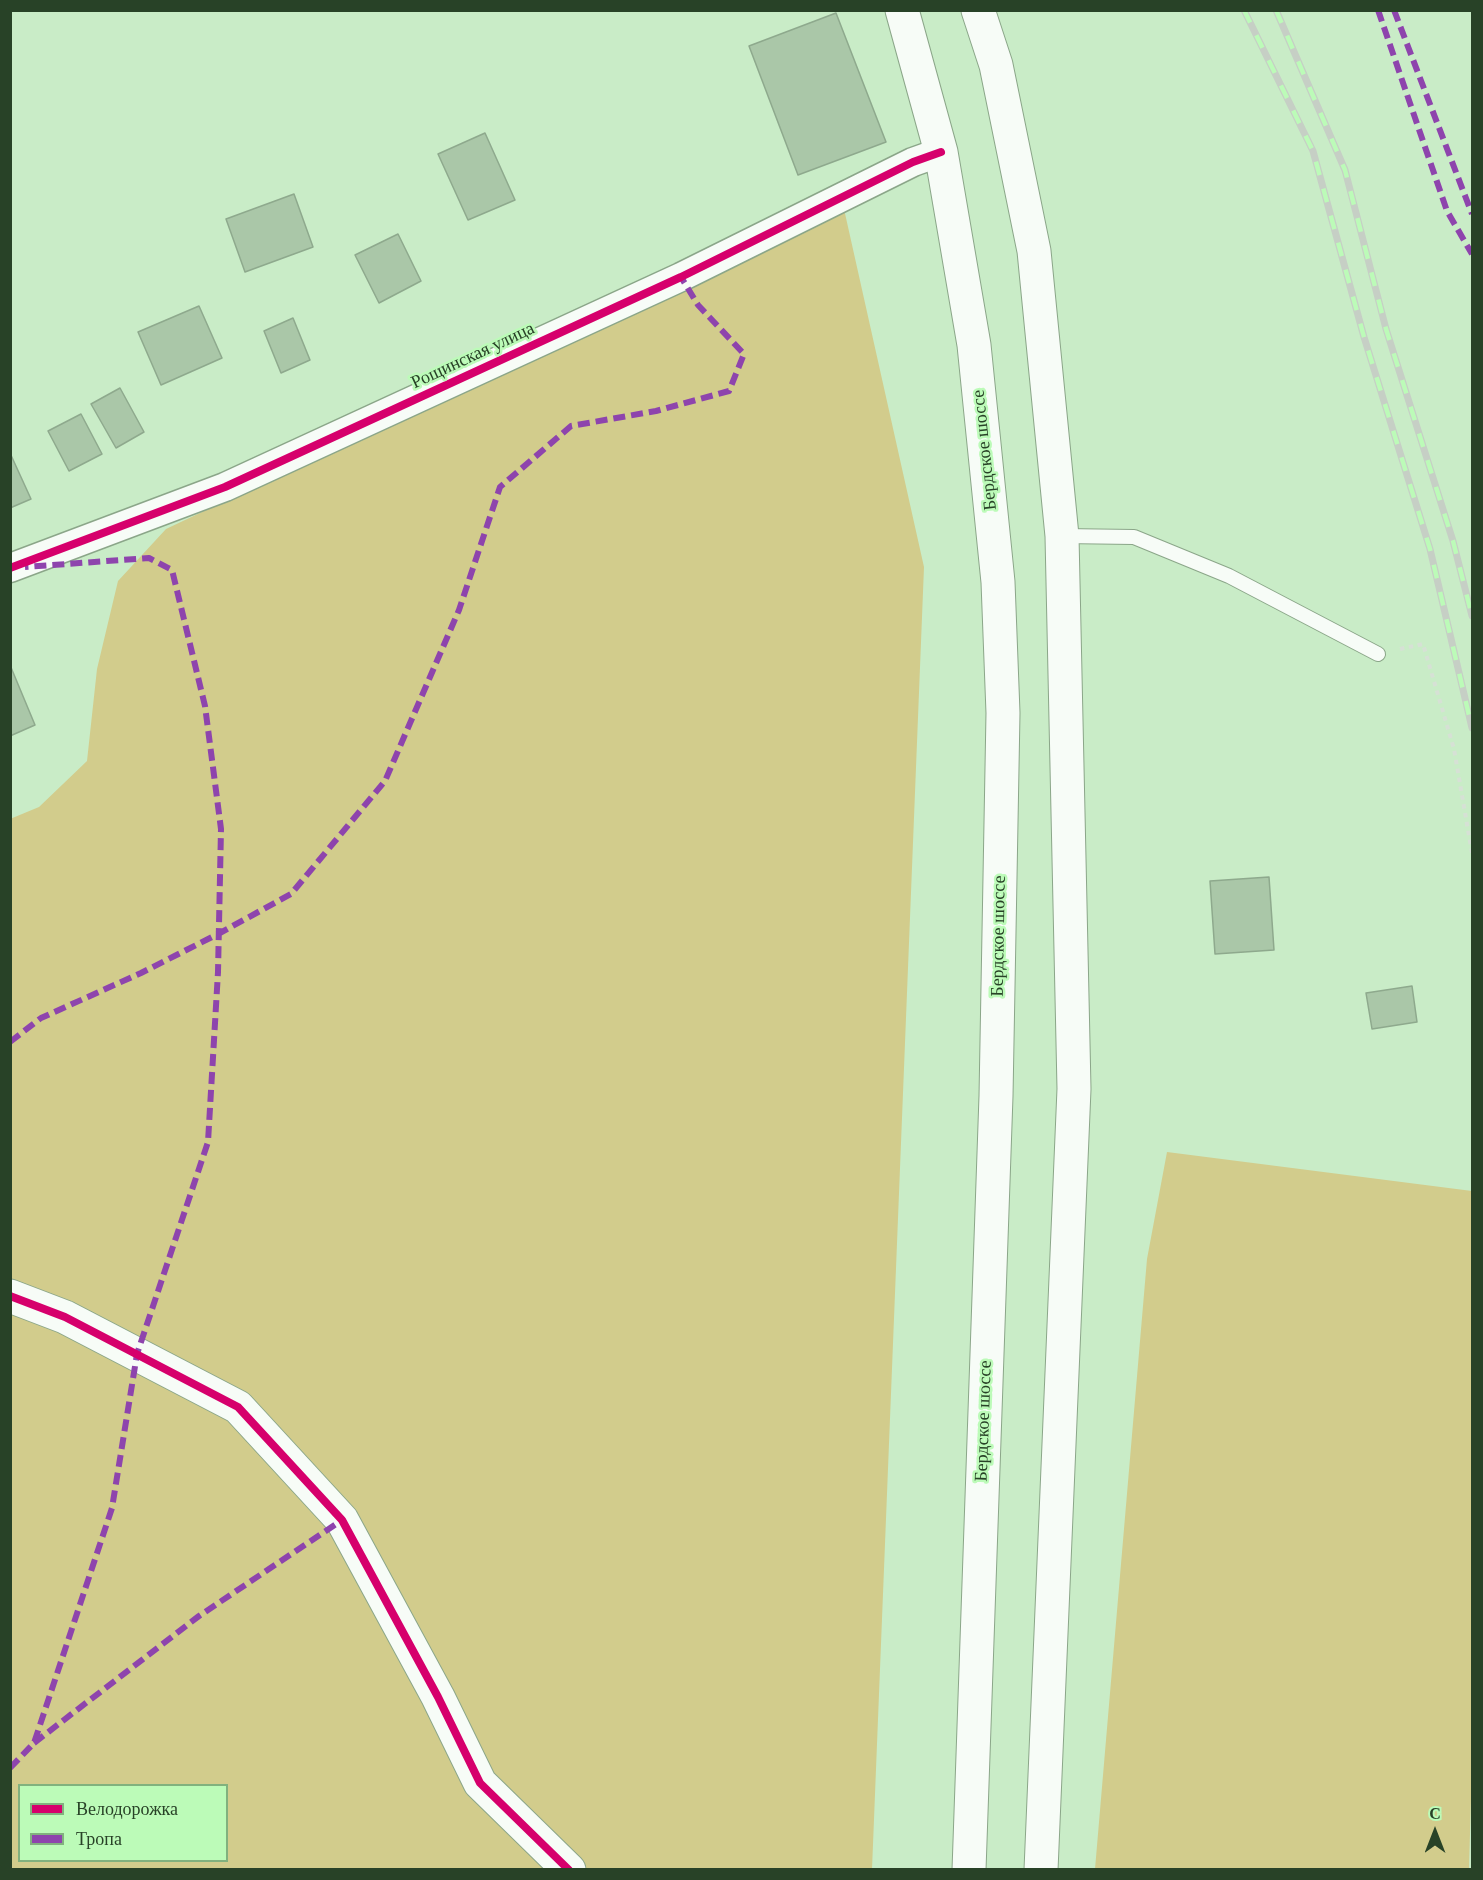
<!DOCTYPE html>
<meta charset="utf-8">
<style>
body{margin:0}
#map{position:relative;width:1483px;height:1880px;overflow:hidden;background:#c9ecc7;font-family:"Times New Roman",serif}
canvas{display:block}
.frame{position:absolute;inset:0;border:12px solid #284227;pointer-events:none}
.legend{position:absolute;left:18px;top:1784px;width:210px;height:78px;box-sizing:border-box;background:#bcfbb8;border:2px solid #81b17e;margin:0;padding:8px 10px;list-style:none;font-size:18px;color:#284227}
.legend li{display:flex;align-items:center;gap:12px;height:30px}
.legend b{width:30px;border:2px solid #81b17e}
.north{position:absolute;left:1405px;top:1802px;width:60px;height:60px;-webkit-text-stroke:4px #bcfbb8;paint-order:stroke;rotate:0deg;font-size:16px;font-weight:700;line-height:24px;text-align:center;color:#284227}
.north::after{content:'';display:block;margin:auto;width:21px;height:27px;background:#284227;clip-path:polygon(50% 0,100% 100%,50% 72%,0 100%)}
</style>
<div id="map">
<canvas width="1483" height="1880"></canvas>
<div class="frame"></div>
<ul class="legend">
<li><b style="height:8px;background:#d6006c"></b>Велодорожка</li>
<li><b style="height:8px;background:#8e44ad"></b>Тропа</li>
</ul>
<div class="north">С</div>
</div>
<script>
const ctx = document.querySelector('canvas').getContext('2d');
ctx.lineJoin = 'round';
function fillPath(path, color) { ctx.fillStyle = color; ctx.fill(path, 'evenodd'); }
function trace(path, color, width, dash) { ctx.strokeStyle = color; ctx.lineWidth = width; ctx.lineCap = dash ? 'butt' : 'round'; ctx.setLineDash(dash || []); ctx.stroke(path); }
function drawText(font, color, halo, rows, align = 'center') {
  ctx.font = font + ' "Times New Roman",serif'; ctx.lineWidth = 5; ctx.setLineDash([]); ctx.textBaseline = 'middle'; ctx.strokeStyle = halo; ctx.fillStyle = color; for (const [text, x, y, turn = 0] of rows) {
    ctx.save(); ctx.translate(x, y); ctx.rotate((+turn || 0) * Math.PI / 180); ctx.textAlign = isNaN(turn) ? turn : align; if (halo) ctx.strokeText(text, 0, 0); ctx.fillText(text, 0, 0); ctx.restore();
  }
}
fillPath(new Path2D(`
 M844 209 924 567 872 1869H11L10 819 39 807 87 761 97 669 118 581 166 529ZM20 1786H226V1860H20Z
 M1167 1152 1472 1191V1764L1469 1869H1095L1147 1259Z`), '#d2cc8c');
const building = new Path2D(`
 M836 13 886 142 798 175 749 46Z
 M485 133 515 200 468 220 438 154Z
 M294 194 313 247 245 272 226 219Z
 M398 234 421 281 379 303 355 255Z
 M199 306 222 358 161 385 138 332Z
 M293 318 310 360 281 373 264 331Z
 M120 388 144 432 116 448 91 404Z
 M81 414 102 454 69 471 48 431Z
 M10 453 31 499 10 508Z
 M10 665 35 725 10 736Z
 M1269 877 1274 950 1215 954 1210 881Z
 M1412 986 1417 1022 1372 1029 1366 993Z`);
fillPath(building, '#aac7a8');
trace(building, '#8ea98d', 1.5);
const service = new Path2D(`
 M1062 536 1134 537 1229 576 1378 654`);
const minor = new Path2D(`
 M10 568 225 487 681 277 913 162 941 152`);
const tertiary = new Path2D(`
 M10 1296 65 1317 238 1407 342 1520 438 1697 480 1783 569 1870`);
const trunk = new Path2D(`
 M902 10 941 152 974 345 998 582 1003 713 996 1096 969 1870
 M978 10 996 65 1034 251 1062 536 1074 1089 1041 1870`);
trace(service, '#8ba689', 16);
trace(minor, '#8ba689', 31);
trace(tertiary, '#8ba689', 35);
trace(trunk, '#8ba689', 35);
trace(new Path2D(`
 M1400 649 1423 644 1454 749 1472 853`), '#d6e1d5', 4, [4.5, 4.5]);
trace(service, '#f7fcf7', 14);
trace(minor, '#f7fcf7', 28);
trace(tertiary, '#f7fcf7', 33);
trace(trunk, '#f7fcf7', 33);
const rail = new Path2D(`
 M1244 10 1313 151 1364 337 1430 549 1472 728
 M1276 10 1345 170 1386 329 1453 541 1472 616`);
trace(rail, '#c6cfc5', 7);
trace(rail, '#bcfbb8', 4.5, [14]);
trace(new Path2D(`
 M1378 10 1447 211 1472 254
 M1394 10 1472 214
 M10 1042 41 1018 141 973 218 934 291 894 385 781 459 610 500 487 571 426 656 411 729 391 744 354 698 305 681 277
 M34 1743 199 1616 342 1520
 M10 1768 34 1743 112 1508 137 1354 208 1142 218 972 221 829 205 706 172 570 149 558 25 567`), '#8e44ad', 6, [12, 6]);
trace(new Path2D(`
 M10 568 225 487 681 277 913 162 941 152
 M10 1296 65 1317 238 1407 342 1520 438 1697 480 1783 569 1870`), '#d6006c', 8);
drawText('18px', '#284227', '#bcfbb8', [
 ["Рощинская улица",473,356,-25],
 ["Бердское шоссе",985,450,-96],
 ["Бердское шоссе",999,936,-89],
 ["Бердское шоссе",984,1421,-88]
]);
</script>
